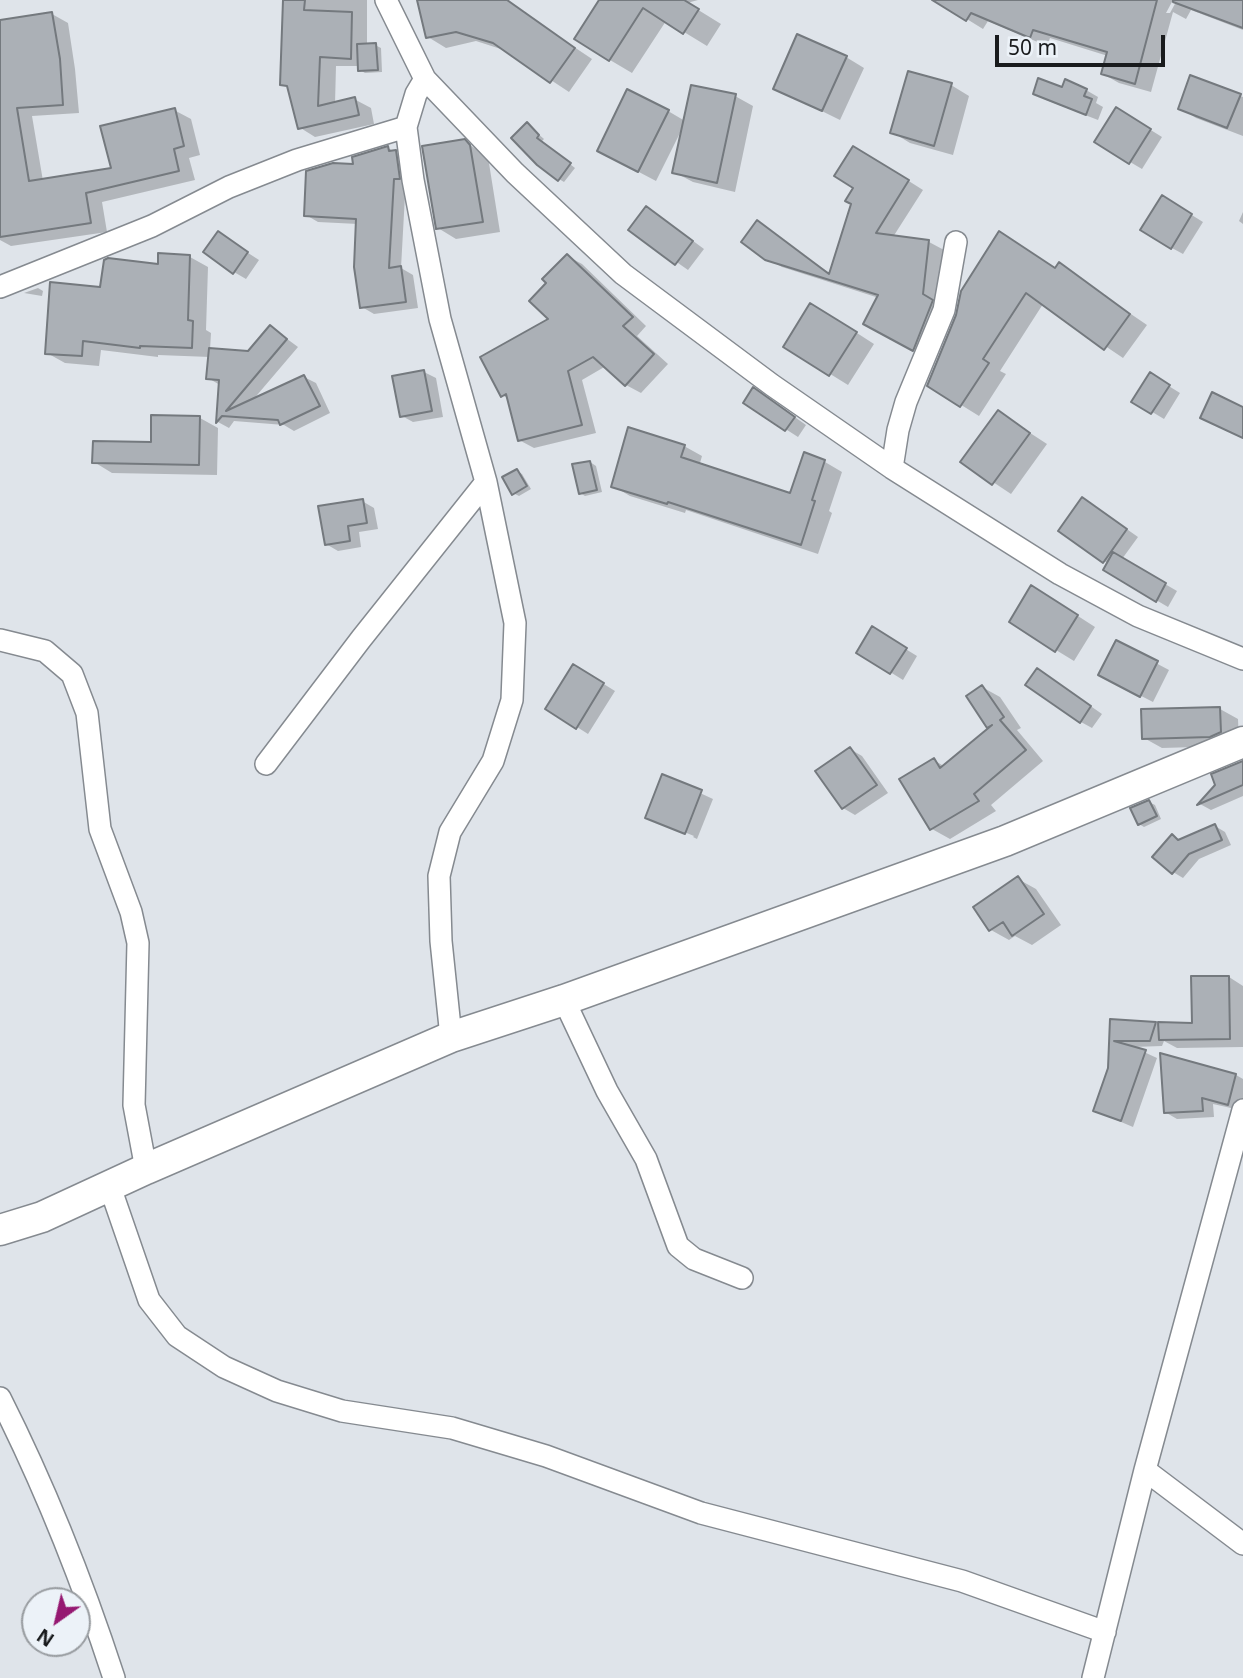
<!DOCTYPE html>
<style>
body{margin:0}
#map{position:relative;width:1243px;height:1678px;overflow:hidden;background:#dfe4ea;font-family:"Noto Sans",sans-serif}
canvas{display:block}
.north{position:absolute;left:21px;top:1587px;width:70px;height:70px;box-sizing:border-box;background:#ecf2f8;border:2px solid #989ca0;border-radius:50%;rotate:214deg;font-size:19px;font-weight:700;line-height:28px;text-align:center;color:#191b1d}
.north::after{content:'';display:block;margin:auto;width:24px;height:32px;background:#951871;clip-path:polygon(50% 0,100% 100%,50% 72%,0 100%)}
.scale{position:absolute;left:995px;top:35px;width:170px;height:32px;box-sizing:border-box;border:4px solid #191b1d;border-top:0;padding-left:9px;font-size:21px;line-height:24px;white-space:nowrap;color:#191b1d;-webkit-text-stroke:5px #ecf2f8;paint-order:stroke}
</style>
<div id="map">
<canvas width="1243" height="1678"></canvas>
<div class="north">N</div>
<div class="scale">50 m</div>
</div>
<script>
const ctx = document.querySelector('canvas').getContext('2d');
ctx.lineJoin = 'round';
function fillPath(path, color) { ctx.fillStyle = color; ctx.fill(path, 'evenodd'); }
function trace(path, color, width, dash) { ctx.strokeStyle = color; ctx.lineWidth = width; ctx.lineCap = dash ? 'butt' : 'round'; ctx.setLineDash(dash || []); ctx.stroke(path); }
fillPath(new Path2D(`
 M285 0H367V46L375 45 381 48 382 72 365 73 360 70V66H336L335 104 354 99 371 108 374 124 315 137 299 127 290 89 282 84Z
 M419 0H500L507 2 592 59 569 92 507 51 476 41 446 48 428 37Z
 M601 0H698L687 3 721 24 707 46 666 21 632 73 610 60Z
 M936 0H1173L1166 13H1170L1177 0H1243V30L1191 10 1186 19 1173 12 1151 92 1119 83 1103 74 1108 56 1050 38 1047 46 988 21 983 29Z
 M52 14 68 23 75 69 79 113 32 116 43 181 113 169 174 110 191 119 200 155 189 158 195 180 102 202 107 232 11 246 0 240V22Z
 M846 57 864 68 840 120 775 88Z
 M951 85 969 96 953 155 910 143 892 132Z
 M1063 89 1086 90 1098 97 1096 103 1103 107 1098 120 1046 100 1035 94Z
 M735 96 753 106 735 192 693 182 674 172 682 129 656 181 599 151 668 111 685 121Z
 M1240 96 1243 97V136L1196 118 1180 108Z
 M1117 109 1162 137 1142 169 1096 142Z
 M528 125 544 139 541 142 575 168 564 182 559 179Z
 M464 141 488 157 500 232 456 239 438 228Z
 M388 148 407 159 401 268 413 275 418 308 374 314 362 307 358 224 318 222 306 215 355 166Z
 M869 156 923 190 893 237 929 242 944 250 928 358 865 323 879 298 782 267 766 258 758 223 831 274Z
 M1174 204 1203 222 1183 254 1172 248Z
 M1243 212V224L1239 221Z
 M658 215 704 249 688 270 631 230Z
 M228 240 259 260 246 279 234 272Z
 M567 256 582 264 646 326 637 336 668 364 641 393 626 385 606 366 582 380 596 433 534 448 519 440 509 399 502 395 551 320 548 283Z
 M190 257 208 267 206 330 211 333 210 350 249 353 271 327 298 347 252 401 304 377 316 383 330 413 294 431 284 425 234 421 229 428 218 422 220 385 208 378 210 357 158 355V357L101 350 99 366 65 363 47 353 102 289Z
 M1059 265 1147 325 1123 358 1043 304 1000 371 1006 374 979 416 929 385 958 316 1056 269Z
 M38 288 43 291 42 296 24 293Z
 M829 315 874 344 848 385 785 346Z
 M424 372 436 378 443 417 413 422 402 416Z
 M1151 375 1180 393 1164 419 1134 401Z
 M765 396 806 425 798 437 745 403Z
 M998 412 1047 444 1011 494 963 462Z
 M200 418 218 428 217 475 112 473 94 462 152 444Z
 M684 446 702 456 700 463 791 495 805 455 825 462 842 472 829 511 832 513 818 554 686 510 685 513 630 496 613 486Z
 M590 462 596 466 602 492 585 496 580 493Z
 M517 471 522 474 531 489 519 496 513 493Z
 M362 501 374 508 378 529 359 532 361 547 338 551 326 544Z
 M1094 506 1138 537 1122 559 1177 591 1168 607 1105 570 1109 564 1104 561Z
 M1050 598 1095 627 1074 661 1056 650Z
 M873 629 917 656 903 680 858 652Z
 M1116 642 1169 670 1153 702 1112 681Z
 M586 673 615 691 588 734 577 727Z
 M1049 677 1102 714 1092 728 1081 722Z
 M982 687 1000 697 1021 728 1017 730 1043 761 991 805 996 811 950 839 932 829 934 760 945 767 991 728 989 726Z
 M1220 709 1238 719 1239 742 1229 746 1162 748 1144 738Z
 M850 749 862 756 888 793 855 815 843 808Z
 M1243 763V796L1211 810 1200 804 1217 785Z
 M663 776 713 799 697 839 693 837 694 836 657 821Z
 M1149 802 1155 805 1161 819 1144 827 1139 824Z
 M1215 826 1225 832 1231 845 1199 859 1183 878 1173 872 1172 836 1180 841Z
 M1018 879 1036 889 1061 925 1032 945 1015 936 1009 940 991 930Z
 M1229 977 1243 986V1047L1177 1048 1164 1041 1162 1046 1133 1047 1157 1058 1133 1127 1095 1111 1110 1069 1112 1021 1156 1023 1160 1026 1193 1025Z
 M1236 1075 1243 1079V1098L1240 1110 1213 1104 1214 1117 1177 1119 1165 1112Z`), '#0003');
const building = new Path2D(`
 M283 0H305L304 10 352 12 351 59 320 57 318 106 355 97 359 115 298 129 287 86 280 85Z
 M417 0H507L575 48 550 83 493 43 456 32 426 38Z
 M599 0H684L699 9 683 34 643 8 609 61 574 39Z
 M932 0H1157L1135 84 1101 74 1107 52 1033 30 1030 38 971 13 966 21Z
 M1173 0H1243V28L1173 2Z
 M52 12 60 59 63 105 17 108 29 181 111 168 100 126 175 108 184 146 174 149 179 171 86 193 91 223 0 237V20Z
 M797 34 847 56 822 111 773 89Z
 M376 43 378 70 358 71 357 44Z
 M908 71 952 83 934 146 890 133Z
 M1190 75 1241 94 1227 128 1178 109Z
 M1038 78 1062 87 1065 79 1087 89 1084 96 1092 99 1086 115 1033 94Z
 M691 85 736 94 717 183 672 173Z
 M627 89 669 110 638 172 597 151Z
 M1116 107 1151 129 1129 164 1094 142Z
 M527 122 539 135 537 138 571 163 558 181 537 165 511 138Z
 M465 139 470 145 483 222 436 229 422 146Z
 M388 146 389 151 396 150 400 179H394L389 268 401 266 406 302 360 308 354 267 356 219 304 216 306 171 333 163 353 164 352 157Z
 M853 146 909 180 876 233 929 240 923 294 933 300 913 351 863 324 878 295 765 260 741 242 757 220 829 274 851 204 845 201 853 188 834 176Z
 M1162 195 1192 214 1171 249 1140 230Z
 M646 206 693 241 675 265 628 230Z
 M218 231 248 252 233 274 203 252Z
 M999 231 1055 268 1059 262 1130 314 1104 350 1026 293 983 359 989 363 960 407 927 386 956 315 961 291Z
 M158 253 190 255 188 320 193 321 192 348 140 346V348L83 341 82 356 45 354 50 282 100 287 104 260 108 258 158 264Z
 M567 254 633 317 623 326 654 354 625 386 593 357 568 371 582 425 518 441 506 394 501 397 480 357 548 319 529 301 546 283 542 279Z
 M810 303 857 332 829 376 783 347Z
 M270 325 287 339 226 411 304 375 320 406 280 425 278 420 222 416 216 423 219 380 206 379 209 348 248 351Z
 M424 370 432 411 400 417 392 376Z
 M1150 372 1170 385 1151 414 1131 402Z
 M753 387 795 417 785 431 743 403Z
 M1212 392 1243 407V438L1200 418Z
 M998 410 1030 433 992 485 960 462Z
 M151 415 200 416 199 465 92 463 93 441 151 442Z
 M628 427 685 445 681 457 790 493 804 452 825 460 812 500 815 501 801 545 668 502 667 504 611 487Z
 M590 461 597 490 579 494 572 464Z
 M517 469 527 486 512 495 502 477Z
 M1082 497 1127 529 1103 563 1058 531Z
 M363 499 367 523 348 526 350 541 325 545 318 506Z
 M1113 552 1166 583 1156 602 1103 570Z
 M1031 585 1078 615 1055 652 1009 622Z
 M872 626 907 648 890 674 856 653Z
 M1116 640 1158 661 1140 697 1098 675Z
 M573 664 604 683 576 729 545 709Z
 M1037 668 1091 706 1080 723 1025 685Z
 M982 685 1004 717 1000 720 1026 750 974 794 979 801 930 830 899 779 934 758 940 768 992 725 987 728 966 696Z
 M1220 707 1221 732 1210 737 1142 739 1141 709Z
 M850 747 877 785 842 809 815 771Z
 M1243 761V785L1197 805 1215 785 1211 774Z
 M662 774 702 790 685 834 645 818Z
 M1149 800 1157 816 1138 825 1130 808Z
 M1215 824 1222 840 1189 854 1172 874 1152 857 1172 834 1178 840Z
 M1018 876 1044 914 1012 936 1003 922 989 931 973 907Z
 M1191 976H1229L1230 1039 1159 1040 1158 1022 1192 1023Z
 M1110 1019 1156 1022 1150 1041H1114L1146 1050 1121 1121 1093 1111 1108 1068Z
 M1160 1053 1236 1074 1228 1105 1202 1098 1203 1111 1164 1113Z`);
fillPath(building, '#abb0b6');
trace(building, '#74797e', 2);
const street = new Path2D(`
 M386 0 425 79 515 173 623 274 772 385 892 468 1060 574 1138 616 1243 659
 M425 79 416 94 406 127 413 180 440 319 486 482 515 623 512 700 493 761 450 832 439 876 441 941 451 1037
 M0 287 152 226 229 187 297 160 406 127
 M892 468 898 430 906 402 944 310 956 242
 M0 640 45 651 72 674 87 713 100 829 131 912 138 943 134 1105 146 1169
 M266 764 361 639 486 482
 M564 1000 607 1091 646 1159 678 1246 694 1259 742 1278
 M110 1187 149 1300 177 1336 224 1367 277 1391 342 1411 452 1428 546 1456 701 1513 962 1581 1105 1632
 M0 1398C47 1491 82 1580 114 1678
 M1145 1470 1243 1544
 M1093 1678 1145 1470 1243 1110`);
const secondary = new Path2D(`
 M0 1230 42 1217 146 1169 451 1037 564 1000 1005 841 1243 742`);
trace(street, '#858a90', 24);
trace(secondary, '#858a90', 33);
trace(street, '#fff', 21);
trace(secondary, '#fff', 30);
</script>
